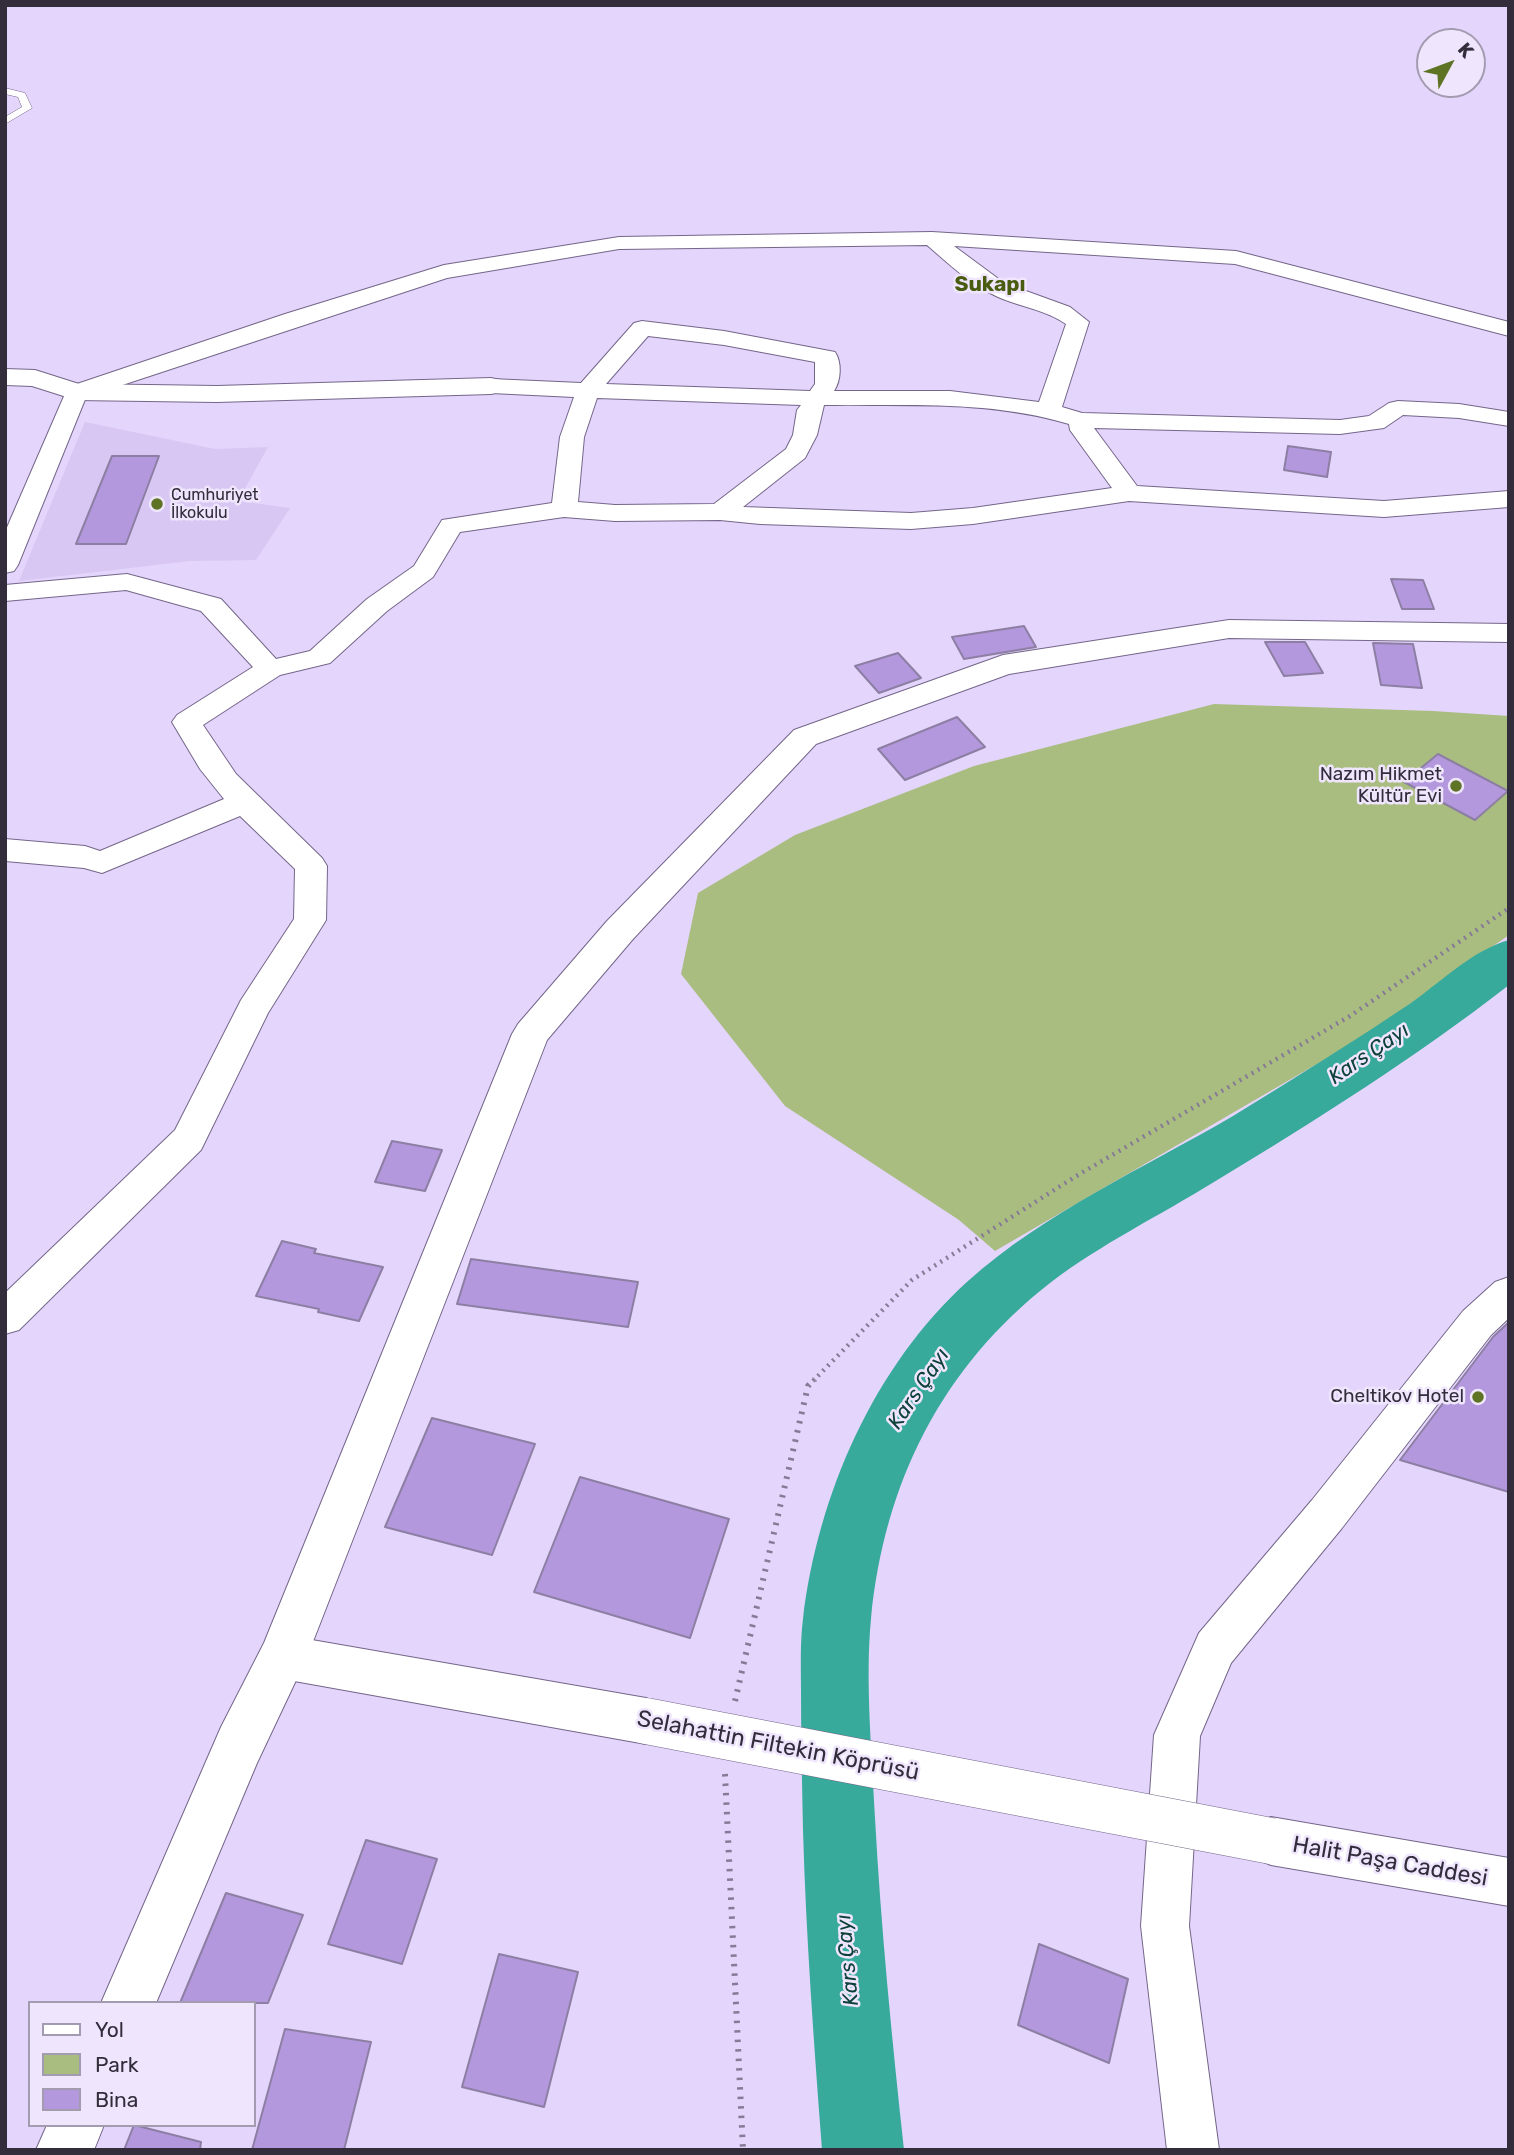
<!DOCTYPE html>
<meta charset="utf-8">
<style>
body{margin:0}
#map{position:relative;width:1514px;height:2155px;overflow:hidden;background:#e4d5fc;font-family:Rubik,sans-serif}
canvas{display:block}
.frame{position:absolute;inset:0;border:7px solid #322c3b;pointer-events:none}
.legend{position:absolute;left:28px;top:2001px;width:228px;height:126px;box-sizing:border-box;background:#efe6fe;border:2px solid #a39cb0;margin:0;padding:9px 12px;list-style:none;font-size:21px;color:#322c3b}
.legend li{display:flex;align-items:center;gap:14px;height:35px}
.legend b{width:35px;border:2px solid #a39cb0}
.north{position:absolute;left:1416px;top:28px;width:70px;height:70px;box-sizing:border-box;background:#efe6fe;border:2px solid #a39cb0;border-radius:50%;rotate:49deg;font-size:19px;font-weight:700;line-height:28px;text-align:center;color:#322c3b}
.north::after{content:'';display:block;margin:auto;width:24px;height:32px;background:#5e7323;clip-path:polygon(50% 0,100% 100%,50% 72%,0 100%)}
</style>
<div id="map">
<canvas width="1514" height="2155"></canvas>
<div class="frame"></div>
<ul class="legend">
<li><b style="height:9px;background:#fff"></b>Yol</li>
<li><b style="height:19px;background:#aabd80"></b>Park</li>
<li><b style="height:19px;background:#b498dd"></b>Bina</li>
</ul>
<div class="north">K</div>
</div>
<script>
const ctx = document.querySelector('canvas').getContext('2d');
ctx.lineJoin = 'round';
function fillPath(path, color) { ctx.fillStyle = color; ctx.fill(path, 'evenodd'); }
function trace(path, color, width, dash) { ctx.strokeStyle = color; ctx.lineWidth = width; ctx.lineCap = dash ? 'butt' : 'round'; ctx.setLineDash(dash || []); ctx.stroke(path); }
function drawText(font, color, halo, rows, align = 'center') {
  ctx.font = font + ' Rubik,sans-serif'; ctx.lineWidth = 5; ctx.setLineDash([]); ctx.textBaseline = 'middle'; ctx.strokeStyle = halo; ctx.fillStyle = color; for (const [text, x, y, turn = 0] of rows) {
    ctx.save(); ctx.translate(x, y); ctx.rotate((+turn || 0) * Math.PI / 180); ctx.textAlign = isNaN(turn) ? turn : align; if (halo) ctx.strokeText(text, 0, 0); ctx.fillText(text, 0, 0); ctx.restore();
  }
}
fillPath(new Path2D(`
 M85 422 215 449 268 447 238 501 290 508 256 560 190 561 19 581Z`), '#d7c7f2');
fillPath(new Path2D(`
 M1214 704 1433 711 1509 716V935L1360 1039 995 1251 959 1220 785 1106 681 974 698 893 795 835 974 766Z`), '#aabd80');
fillPath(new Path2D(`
 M1509 940V985C1415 1058 1315 1121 1214 1182 1159 1216 1101 1244 1050 1283 942 1367 884 1483 871 1619 865 1680 872 1756 875 1818 881 1929 892 2039 904 2150H822C814 2043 806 1937 803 1830 802 1783 801 1736 801 1689 801 1666 800 1642 803 1619 818 1494 874 1366 968 1281 1045 1212 1144 1168 1233 1116 1293 1079 1353 1042 1411 1003 1442 981 1473 950 1509 940Z`), '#38aa9b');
const building = new Path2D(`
 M1288 446 1331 452 1327 477 1284 470Z
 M112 456H159L126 544H76Z
 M1391 579 1423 580 1434 609H1402Z
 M1024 626 1036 647 964 659 952 637Z
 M1265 642H1305L1323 673 1284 676Z
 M1373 643 1413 644 1422 688 1381 685Z
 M898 653 921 678 879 693 855 666Z
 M957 717 985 747 905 780 878 749Z
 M1438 754 1508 791 1475 820 1404 782Z
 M392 1141 442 1150 425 1191 375 1182Z
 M282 1241 316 1249 314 1253 383 1267 359 1321 318 1312 319 1309 256 1296Z
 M471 1259 638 1282 628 1327 457 1304Z
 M1509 1322V1492L1400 1460 1493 1337Z
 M432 1418 535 1444 492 1555 385 1527Z
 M580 1477 729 1519 690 1638 534 1592Z
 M366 1840 437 1859 402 1964 328 1944Z
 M226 1893 303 1915 268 2003H180Z
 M1039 1944 1128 1979 1109 2063 1018 2025Z
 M499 1954 578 1972 544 2107 462 2087Z
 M285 2029 371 2042 344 2150H252Z
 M134 2125 201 2142 200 2150H124Z`);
fillPath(building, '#b498dd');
trace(building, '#8d7fa3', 2);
const service = new Path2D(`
 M5 88 25 93 32 108 5 124V117L22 107 18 97 5 94Z`);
const minor = new Path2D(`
 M932 232 1236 251 1509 322V336L1235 264 954 246 1004 283 1070 307 1089 322 1062 407 1082 413 1340 420 1369 416 1389 403 1398 401 1459 404 1509 412V426L1459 418 1403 415 1384 428 1340 434 1094 428 1137 486 1384 501 1509 491V507L1384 517 1129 501 973 524 911 529 760 524 720 520 615 521 564 517 460 532 433 577 387 611 330 663 280 675 203 725 236 774 322 858 327 866 326 920 268 1013 201 1150 19 1330 5 1334V1293L175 1130 241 1000 294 919 295 869 240 816 102 873 84 868 5 861V839L85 846 100 851 224 799 200 769 172 722 177 715 253 667 201 611 126 590 5 601V585L127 574 221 599 276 659 310 651 367 599 414 566 442 520 552 503 560 437 574 397 491 393 483 391 479 386 483 381 491 379 581 383 634 323 642 321 724 331 835 352C842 362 841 381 834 391H950L1039 402 1066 324C1046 310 1021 307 998 297 971 285 949 264 927 245L619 249 447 278 86 397 18 565 14 571 5 573V532L68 387 285 314 444 265 619 237ZM648 336 724 345 815 362V384L810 391 606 384ZM597 398 801 405 797 410 793 435 786 449 714 504 615 505 578 502 584 437ZM824 405C907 406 989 400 1069 424L1070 430 1112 488 973 508 911 513 743 507 805 458 817 435Z
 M1509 1277V1318L1491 1335 1342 1528 1231 1663 1200 1736 1189 1926 1219 2150H1167L1141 1926 1154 1735 1199 1633 1312 1500 1463 1311 1495 1282Z
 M283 1635 646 1698 662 1705 669 1721 662 1737 646 1744 283 1679 267 1672 261 1657 267 1642Z
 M1271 1817 1509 1858V1906L1271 1865 1254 1858 1247 1841 1254 1824Z`);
const tertiary = new Path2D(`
 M5 369 35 370 79 384 217 386 491 378 500 380 504 386 500 392 491 394 217 402 76 400 32 386 5 385Z
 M1229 620 1509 624V642L1229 638 1009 674 816 744 633 939 547 1040 307 1657 257 1763 156 2003H101L221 1727 264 1643 512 1034 518 1024 607 921 794 730 1003 655Z
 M47 2125H104L94 2150H36Z`);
trace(service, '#746689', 1);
trace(minor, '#746689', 2);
trace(tertiary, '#746689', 2);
trace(new Path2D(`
 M813 1381 912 1280 1078 1175 1350 1016 1509 908`), '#867b96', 4.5, [2, 5]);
trace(new Path2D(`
 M735 1701 808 1386 815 1379
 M725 1774 743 2150`), '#867b96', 6, [2.5, 7]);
fillPath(service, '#fff');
fillPath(minor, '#fff');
fillPath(tertiary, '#fff');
const minorBridge = new Path2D(`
 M646 1721 1271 1841`);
trace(minorBridge, '#746689', 47, []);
trace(minorBridge, '#fff', 46);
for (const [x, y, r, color] of [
 [157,504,7,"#5e7323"],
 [1456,786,7,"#5e7323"],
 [1478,1397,7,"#5e7323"]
]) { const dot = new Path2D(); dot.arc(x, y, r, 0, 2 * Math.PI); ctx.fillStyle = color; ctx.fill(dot); trace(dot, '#efe6fe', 2.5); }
drawText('16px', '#322c3b', '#efe6fe', [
 ["Cumhuriyet",171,495],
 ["İlkokulu",171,513]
], 'left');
drawText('19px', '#322c3b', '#efe6fe', [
 ["Nazım Hikmet",1442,775],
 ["Kültür Evi",1442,797],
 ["Cheltikov Hotel",1464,1397]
], 'right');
drawText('bold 21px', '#495c10', '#efe6fe', [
 ["Sukapı",990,285]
]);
drawText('italic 21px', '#0e413a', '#efe6fe', [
 ["Kars Çayı",1369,1054,-34],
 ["Kars Çayı",919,1389,-56],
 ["Kars Çayı",848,1960,-95]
]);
drawText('23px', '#322c3b', '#efe6fe', [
 ["Selahattin Filtekin Köprüsü",778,1746,11],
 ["Halit Paşa Caddesi",1390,1862,10]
]);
</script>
